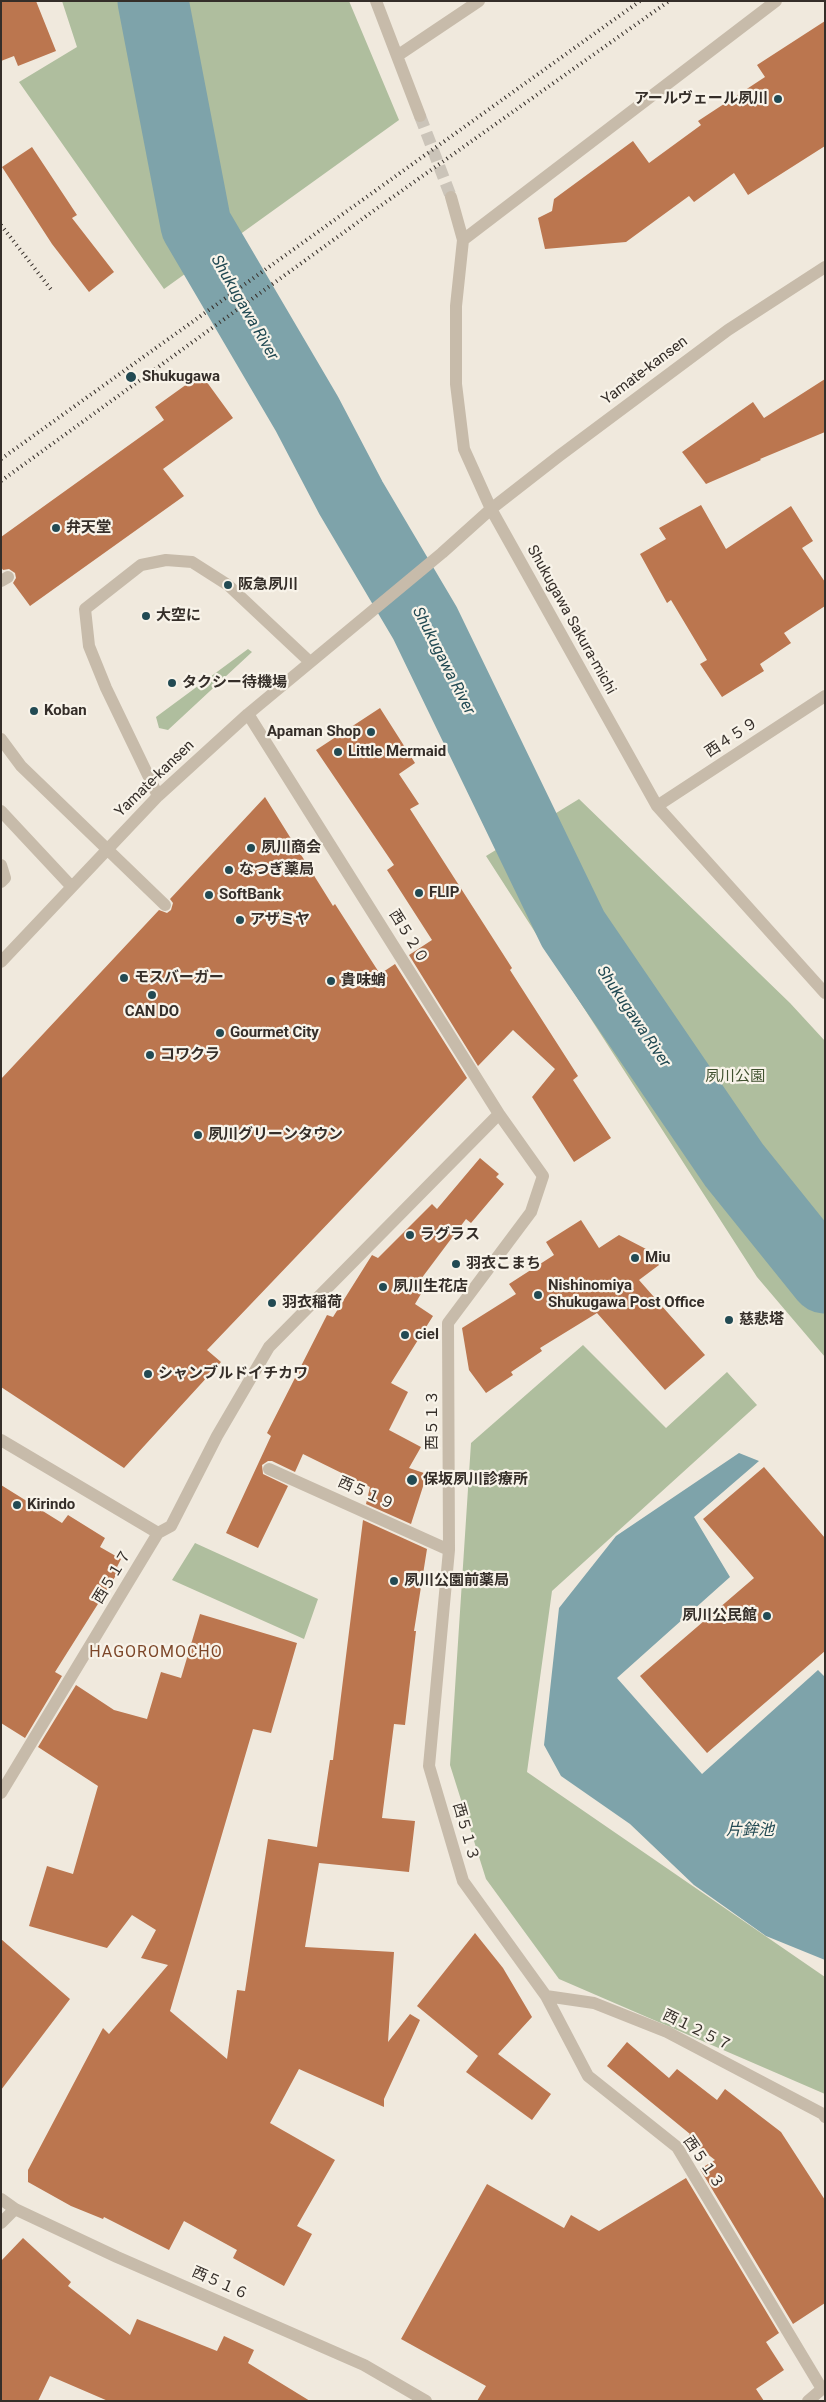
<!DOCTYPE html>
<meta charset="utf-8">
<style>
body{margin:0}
#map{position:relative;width:826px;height:2402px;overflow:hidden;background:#f0e9dd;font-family:Roboto,sans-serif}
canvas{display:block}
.frame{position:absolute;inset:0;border:2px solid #352e29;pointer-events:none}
</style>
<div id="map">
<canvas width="826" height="2402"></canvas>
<div class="frame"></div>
</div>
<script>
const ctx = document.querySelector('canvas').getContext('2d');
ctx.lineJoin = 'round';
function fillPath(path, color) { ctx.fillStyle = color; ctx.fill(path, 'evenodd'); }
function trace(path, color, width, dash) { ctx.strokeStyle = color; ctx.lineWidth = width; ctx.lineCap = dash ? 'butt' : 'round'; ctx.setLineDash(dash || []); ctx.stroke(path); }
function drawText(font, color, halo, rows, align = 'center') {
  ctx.font = font + ' Roboto,"Noto Sans JP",sans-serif'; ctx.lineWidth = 4.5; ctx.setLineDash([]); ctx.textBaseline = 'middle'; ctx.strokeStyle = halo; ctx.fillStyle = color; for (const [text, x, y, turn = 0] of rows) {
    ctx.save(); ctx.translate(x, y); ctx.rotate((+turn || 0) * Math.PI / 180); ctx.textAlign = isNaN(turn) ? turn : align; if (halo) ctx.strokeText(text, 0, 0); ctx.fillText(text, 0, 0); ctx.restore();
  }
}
fillPath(new Path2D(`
 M62 1H349L399 120 164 289 19 82 77 47Z
 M248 649 252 652 168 730 159 728 156 717Z
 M579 799 790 1003 825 1041V1357L757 1277 486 856Z
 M583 1345 666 1428 727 1372 757 1405 552 1591 527 1772 825 1977V2094L559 1979 486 1879 450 1765 471 1443Z
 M195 1543 318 1599 304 1639 172 1580Z`), '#afbe9e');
fillPath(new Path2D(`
 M739 1453 759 1461 694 1517 730 1577 617 1678 702 1774 818 1670 825 1677V1960L766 1936 694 1885 630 1824 561 1776 544 1745 559 1608 616 1536Z`), '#7ea3aa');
trace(new Path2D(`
 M153 1 196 225 307 414 351 498 425 623 573 929 734 1165 825 1278`), '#7ea3aa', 71);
fillPath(new Path2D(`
 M1 1H36L56 51 18 66 14 56 1 61Z
 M825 21V146L748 195 734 173 694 202 689 196 626 242 545 249 538 218 552 211 554 199 633 141 649 163 701 125 698 121 765 77 757 65Z
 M32 147 77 215 72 218 114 272 89 292 52 244 2 167Z
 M201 374 233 418 163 469 184 496 30 606 13 583 16 578 15 573 9 569 3 570 1 567V537L164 420 155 407Z
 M825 379V432L760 459 761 460 706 484 682 452 753 402 764 418Z
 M701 505 726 549 791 506 813 541 802 548 825 582V606L784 633 791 643 760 664 764 671 722 697 700 664 707 660 671 600 667 603 640 554 666 539 659 528Z
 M380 708 415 763 399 774 419 804 410 809 512 968 510 970 578 1076 573 1080 611 1138 574 1162 532 1097 555 1069 513 1030 478 1066 409 955 432 940 387 870 394 865 316 750Z
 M265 797 333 906 335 904 380 974 395 964 467 1078 207 1350 221 1362 124 1468 1 1387V1079L159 910 167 913 171 910 173 903 170 899Z
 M480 1158 499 1174 496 1177 504 1184 471 1223 466 1219 418 1283 425 1287 415 1304 433 1316 391 1383 408 1392 389 1430 421 1447 409 1468 427 1474 411 1524 366 1504 370 1487 303 1454 295 1472 272 1461H268L262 1465 263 1474 288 1486 258 1548 226 1533 271 1436 267 1433 327 1315 333 1317 372 1255 378 1258 432 1204 437 1209Z
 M581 1220 599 1248 619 1235 646 1249 659 1265 639 1280 705 1355 665 1390 597 1313 540 1348 542 1351 511 1372 513 1375 486 1393 469 1370 462 1328 516 1294 509 1284 554 1255 546 1242Z
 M764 1467 825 1538V1651L707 1753 640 1676 754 1578 703 1519Z
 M1 1485 62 1523 68 1515 105 1538 100 1547 121 1559 117 1567 120 1569 55 1672 62 1676 25 1738 1 1723Z
 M363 1520 427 1549 414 1631H416L405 1725 394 1724 382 1818 415 1821 409 1872 319 1863 305 1947 394 1952 388 2042 410 2014 420 2020 384 2099V2107L299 2069 270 2123 335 2160 297 2226 312 2234 284 2286 233 2258 237 2250 184 2221 169 2250 104 2217 103 2219 71 2206 28 2182V2170L103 2028 109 2034 168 1965 141 1958 156 1930 132 1915 107 1948 29 1926 47 1866 73 1874 98 1786 38 1747 76 1685 114 1710 147 1719 161 1672 181 1678 200 1614 297 1643 271 1733 253 1729 170 2011 227 2059 237 1990 245 1991 268 1839 317 1847 330 1760H333Z
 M475 1933 503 1968 532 2017 498 2054 551 2094 532 2120 466 2072 478 2056 417 2006Z
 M1 1939 70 1999 1 2090Z
 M627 2042 669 2078 677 2069 717 2100 725 2089 781 2132 825 2200V2303L793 2324 700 2169 715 2160 687 2138 690 2134 607 2066Z
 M686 2178 779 2333 766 2342 784 2370 756 2389 764 2401H477L486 2386 401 2339 487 2184 564 2228 571 2215 599 2231Z
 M23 2238 71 2282 68 2286 130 2335 137 2319 217 2351 224 2336 254 2350 248 2363 310 2401H108L50 2376 38 2401H1V2261Z`), '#bb764f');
trace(new Path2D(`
 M420 116 451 197`), '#cbc4b9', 12, [12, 6]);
trace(new Path2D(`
 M376 1 420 116
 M397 56 479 1
 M451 197 463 240 456 306V384L464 449 491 509 657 806 825 993
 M463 240 776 1
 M1 581 8 577
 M248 714 499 1114 543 1176 531 1212 448 1323 449 1550 429 1766 463 1881 546 1996 588 2076 677 2147 822 2389 808 2401
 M1 739 21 766 165 905
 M158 796 106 688 89 646 85 609 141 565 166 560 192 562 228 585 310 662
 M657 806 825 696
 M1 811 71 886
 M1 865 5 878 1 882
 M1 962 158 796 248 714 442 553 491 509 559 456 728 330 825 267
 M1 1440 158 1533
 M269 1469 449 1550
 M1 1793 158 1533 171 1526 217 1436 269 1347 499 1114
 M546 1996 594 2003 667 2032 823 2114 825 2117
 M1 2199 15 2209 117 2257 364 2365 426 2401
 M1 2223 15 2209`), '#c7bbaa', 12);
trace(new Path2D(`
 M1 225 53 292
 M1 459 640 1
 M1 481 376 209 669 1`), '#352e29', 4, [1, 4]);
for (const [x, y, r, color] of [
 [778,99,5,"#224a53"],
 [131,377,6,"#224a53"],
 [56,528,5,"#224a53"],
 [228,585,5,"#224a53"],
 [146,616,5,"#224a53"],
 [172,683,5,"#224a53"],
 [34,711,5,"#224a53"],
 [371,732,5,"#224a53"],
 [338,752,5,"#224a53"],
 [251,848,5,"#224a53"],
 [229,870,5,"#224a53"],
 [419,893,5,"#224a53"],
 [209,895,5,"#224a53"],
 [240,920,5,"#224a53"],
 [124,978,5,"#224a53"],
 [331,981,5,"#224a53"],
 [152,995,5,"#224a53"],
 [220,1033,5,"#224a53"],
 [150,1055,5,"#224a53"],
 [198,1135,5,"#224a53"],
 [410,1235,5,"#224a53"],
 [635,1258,5,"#224a53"],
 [456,1264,5,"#224a53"],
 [383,1287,5,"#224a53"],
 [538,1295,5,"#224a53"],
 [272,1303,5,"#224a53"],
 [729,1320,5,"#224a53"],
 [405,1335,5,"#224a53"],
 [148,1374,5,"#224a53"],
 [412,1480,6,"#224a53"],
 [17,1505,5,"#224a53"],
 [394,1581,5,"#224a53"],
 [767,1616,5,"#224a53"]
]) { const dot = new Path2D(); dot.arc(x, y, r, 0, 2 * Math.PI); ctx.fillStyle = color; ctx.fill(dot); trace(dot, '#f8f3e9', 2); }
drawText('bold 15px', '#352e29', '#f8f3e9', [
 ["アールヴェール夙川",768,99,"right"],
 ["Shukugawa",142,377],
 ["弁天堂",66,528],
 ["阪急夙川",238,585],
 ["大空に",156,616],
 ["タクシー待機場",182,683],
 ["Koban",44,711],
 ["Apaman Shop",361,732,"right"],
 ["Little Mermaid",348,752],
 ["夙川商会",261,848],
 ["なつぎ薬局",239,870],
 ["FLIP",429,893],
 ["SoftBank",219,895],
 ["アザミヤ",250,920],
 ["モスバーガー",134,978],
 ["貴味蛸",341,981],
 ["CAN DO",152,1012,"center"],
 ["Gourmet City",230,1033],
 ["コワクラ",160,1055],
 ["夙川グリーンタウン",208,1135],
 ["ラグラス",420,1235],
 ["Miu",645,1258],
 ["羽衣こまち",466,1264],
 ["Nishinomiya",548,1286],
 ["Shukugawa Post Office",548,1303],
 ["夙川生花店",393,1287],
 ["羽衣稲荷",282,1303],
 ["慈悲塔",739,1320],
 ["ciel",415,1335],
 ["シャンブルドイチカワ",158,1374],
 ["保坂夙川診療所",423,1480],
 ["Kirindo",27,1505],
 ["夙川公園前薬局",404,1581],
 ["夙川公民館",757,1616,"right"]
], 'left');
drawText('15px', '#352e29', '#f8f3e9', [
 ["Yamate-kansen",645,371,-37],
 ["Shukugawa Sakura-michi",571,620,61],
 ["西４５９",732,738,-33],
 ["Yamate-kansen",155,779,-44],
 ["西５２０",408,937,58],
 ["西５１３",433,1420,-90],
 ["西５１９",366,1494,24],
 ["西５１７",113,1577,-59],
 ["西５１３",465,1832,74],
 ["西１２５７",697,2031,26],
 ["西５１３",703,2163,56],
 ["西５１６",220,2284,24]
]);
drawText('15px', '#40512f', '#f8f3e9', [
 ["夙川公園",735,1077]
]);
drawText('italic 16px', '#224a53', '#f8f3e9', [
 ["Shukugawa River",244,308,60],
 ["Shukugawa River",443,661,63],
 ["Shukugawa River",633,1017,56],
 ["片鉾池",750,1831]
]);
ctx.letterSpacing = '1px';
drawText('16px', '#7d4729', '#f8f3e9', [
 ["HAGOROMOCHO",156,1653]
]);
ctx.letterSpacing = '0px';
</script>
